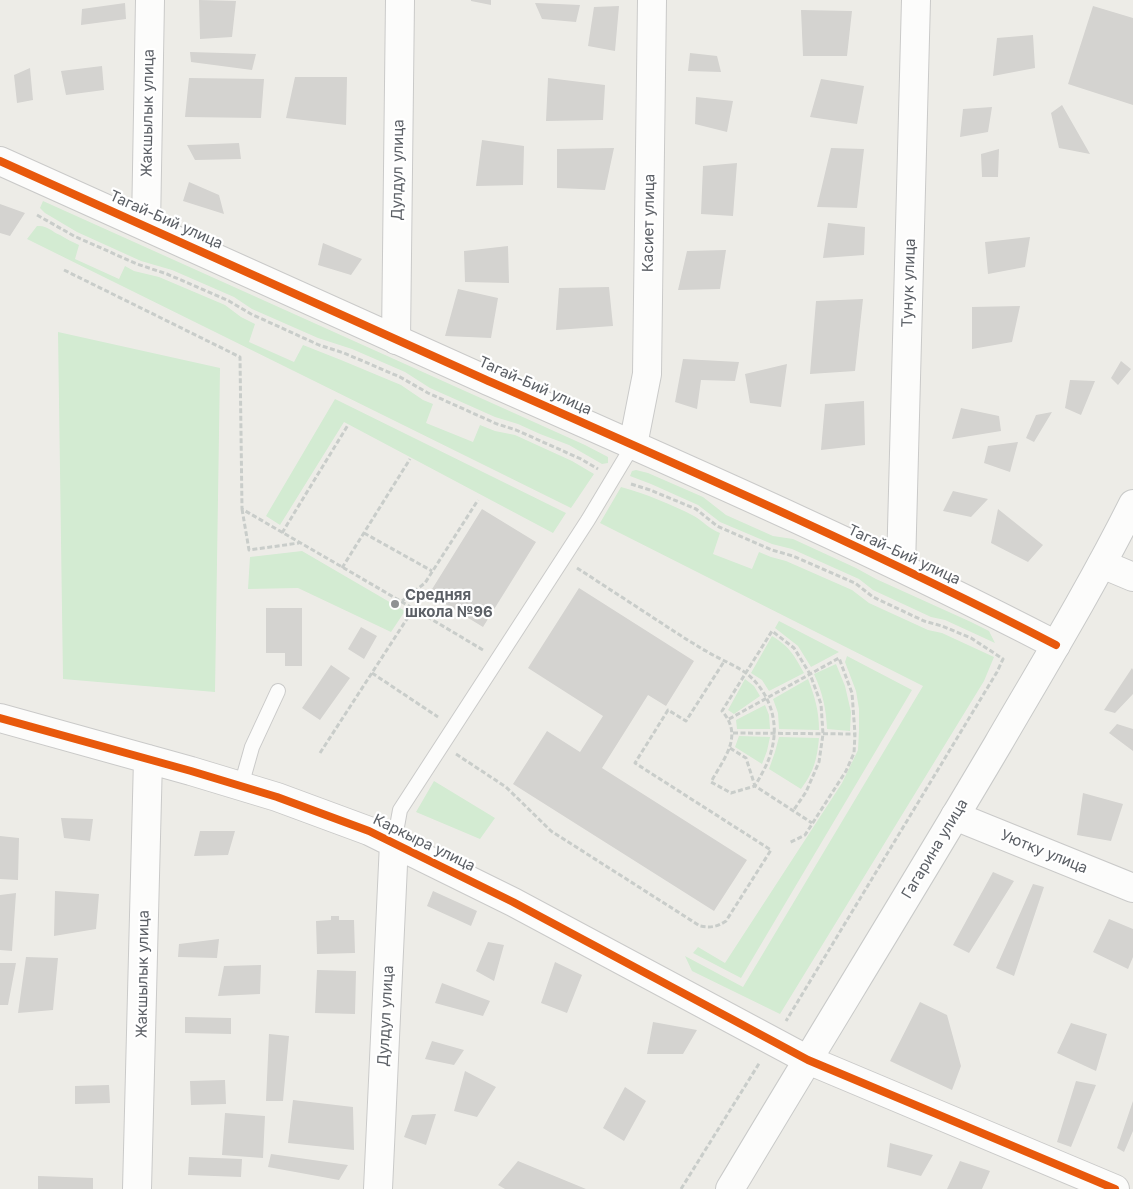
<!DOCTYPE html>
<meta charset="utf-8">
<style>
body{margin:0}
canvas{display:block;background:#edece7}
</style>
<canvas width="1133" height="1189"></canvas>
<script>
const ctx = document.querySelector('canvas').getContext('2d');
ctx.lineJoin = 'round';
function fillPath(path, color) { ctx.fillStyle = color; ctx.fill(path, 'evenodd'); }
function trace(path, color, width, dash) { ctx.strokeStyle = color; ctx.lineWidth = width; ctx.lineCap = dash ? 'butt' : 'round'; ctx.setLineDash(dash || []); ctx.stroke(path); }
function drawText(font, color, halo, rows, align = 'center') {
  ctx.font = font + ' Inter,sans-serif'; ctx.lineWidth = 4.5; ctx.setLineDash([]); ctx.textBaseline = 'middle'; ctx.strokeStyle = halo; ctx.fillStyle = color; for (const [text, x, y, turn = 0] of rows) {
    ctx.save(); ctx.translate(x, y); ctx.rotate((+turn || 0) * Math.PI / 180); ctx.textAlign = isNaN(turn) ? turn : align; if (halo) ctx.strokeText(text, 0, 0); ctx.fillText(text, 0, 0); ctx.restore();
  }
}
fillPath(new Path2D(`
 M43 201 585 445 608 457V463L602 464 569 445 540 434 518 424 495 417 430 388 405 372 352 349 318 338 252 309 234 297 172 270 141 261 77 232 45 213 40 208Z
 M37 226C47 225 51 231 60 235 66 239 73 242 79 245L75 259 119 279 125 266 134 271 159 277 225 305 241 317 255 324 249 342 294 362 303 345 341 360 401 385 423 400 433 404 426 423 473 442 480 425 495 431 515 435 572 461 594 474 571 508 27 239Z
 M58 332 220 368 215 692 63 679Z
 M335 399 566 513 553 533 344 422 280 525 266 516Z
 M636 470 648 473 703 497 726 515 773 536 793 539 856 568 876 579 971 622 989 631 995 643 945 620 931 617 873 590 859 579 792 549 772 544 720 522 698 505 651 484 630 476 632 471Z
 M621 487C646 494 671 504 694 516 703 521 709 529 720 533L713 554 752 569 759 552 771 557 786 561 852 590 869 603 928 630 942 633 994 657 984 681 780 1014 692 971 685 956 743 987 923 686 600 523Z
 M302 551 405 611 391 632 298 588 248 589 250 557Z
 M779 621 839 652 811 667 798 646 775 628Z
 M772 636C790 647 794 655 804 673L769 691 762 680 751 673Z
 M847 656 912 690 741 978 693 953 698 947 725 963 842 783 858 750 859 730V709L856 691 845 662Z
 M836 664 845 686 851 712 850 731 827 729C826 708 823 694 814 674Z
 M745 679 754 686 760 696 734 714 728 710Z
 M808 679C815 697 819 711 819 730L779 729 778 713 773 699Z
 M765 705 769 715 770 729H737L736 720Z
 M739 736 770 737 767 751 762 764 735 747Z
 M779 737 819 738C817 759 814 772 801 789L769 769 775 752Z
 M434 781 495 818 480 839 416 812Z`), '#d3ebd2');
fillPath(new Path2D(`
 M199 0 236 1 232 37 200 39Z
 M471 0H491V5L471 1Z
 M125 3 126 19 81 25 82 9Z
 M535 3 580 5 576 22 542 19Z
 M619 6 615 51 588 46 594 7Z
 M1093 6 1133 18V105L1068 84Z
 M801 10 852 11 847 56H803Z
 M1033 35 1035 68 993 76 997 38Z
 M190 52 256 54 252 70 191 62Z
 M690 53 717 56 721 72 688 71Z
 M102 66 104 90 66 95 61 71Z
 M30 68 33 100 17 103 14 75Z
 M295 77H347L346 125 286 118Z
 M189 78 264 79 261 118 185 117Z
 M548 78 605 85 603 120 546 121Z
 M821 79 864 86 857 124 810 117Z
 M696 97 733 101 727 132 695 124Z
 M1062 105 1090 154 1059 148 1051 113Z
 M992 107 988 132 960 137 963 109Z
 M482 140 524 146 523 185 476 186Z
 M239 143 241 159 195 160 187 145Z
 M614 148 605 190 557 188V149Z
 M831 148 864 149 857 208 817 207Z
 M999 149 998 177H982L981 154Z
 M737 163 733 216 701 214 703 166Z
 M189 182 219 195 224 214 183 201Z
 M0 204 25 213 10 236 0 233Z
 M828 223 865 227 864 255 823 258Z
 M1030 237 1025 267 988 274 985 242Z
 M323 243 362 259 351 275 318 265Z
 M508 246 509 283 465 282 464 251Z
 M726 250 720 289 678 290 687 251Z
 M609 287 613 326 556 330 559 288Z
 M458 289 498 298 491 338 445 336Z
 M863 299 855 371 810 374 816 301Z
 M1020 306 1012 342 972 349V307Z
 M683 359 739 362 735 381 701 380 697 409 675 402Z
 M1121 361 1131 369 1118 385 1111 378Z
 M787 364 781 407 750 403 745 374Z
 M1070 380 1095 381 1081 415 1065 408Z
 M864 401 865 445 821 450 825 404Z
 M961 408 999 416 1001 431 952 439Z
 M1052 412 1034 442 1026 438 1036 415Z
 M1018 442 1010 472 984 463 988 446Z
 M953 491 988 499 971 517 943 511Z
 M482 509 536 542 483 627 429 594Z
 M998 509 1043 545 1028 562 991 543Z
 M579 588 694 661 666 706 648 695 602 768 747 860 714 911 513 784 547 731 580 752 603 716 528 668Z
 M266 608H302V666H285V653H266Z
 M361 627 377 636 364 659 348 649Z
 M331 665 350 678 320 720 302 708Z
 M1132 668 1133 670V694L1115 713 1104 710Z
 M1117 724 1133 729V751L1109 733Z
 M1083 793 1123 804 1111 841 1077 835Z
 M61 818 93 819 90 841 64 838Z
 M200 831H235L228 855 194 856Z
 M0 836 19 838 18 880 0 879Z
 M993 872 1014 881 969 953 953 945Z
 M1033 884 1044 887 1014 976 996 968Z
 M55 891 99 894 96 929 54 936Z
 M433 891 477 911 471 926 427 906Z
 M16 893 12 951 0 950V895Z
 M331 916H339V920H354L355 953 317 954 316 921 331 920Z
 M1109 919 1133 929V957L1128 969 1093 952Z
 M219 939 217 958 178 957 179 944Z
 M488 942 504 945 494 981 476 971Z
 M26 957 58 958 53 1010 18 1013Z
 M555 962 582 975 567 1013 541 1003Z
 M0 963H16L8 1005H0Z
 M261 965 260 994 218 996 224 966Z
 M317 970 356 971 355 1014 315 1013Z
 M442 983 490 1001 483 1016 435 1003Z
 M920 1002 947 1015 961 1066 952 1090 890 1061Z
 M185 1017 231 1018V1034L185 1033Z
 M653 1022 697 1030 683 1054H647Z
 M1071 1023 1107 1034 1096 1071 1057 1053Z
 M269 1034 289 1036 283 1101H266Z
 M432 1041 464 1050 454 1065 425 1059Z
 M465 1071 496 1087 477 1117 454 1111Z
 M225 1080 226 1104 191 1105 190 1081Z
 M1076 1081 1096 1085 1071 1147 1057 1142Z
 M109 1085 110 1103 75 1104V1086Z
 M625 1087 646 1101 624 1141 603 1128Z
 M293 1100 353 1107 354 1150 288 1143Z
 M1133 1101V1131L1124 1152 1117 1148Z
 M225 1113 265 1116 263 1158 222 1155Z
 M436 1114 426 1145 404 1137 412 1115Z
 M890 1143 933 1155 921 1176 887 1167Z
 M271 1154 348 1165 339 1180 268 1167Z
 M189 1157 242 1159 241 1177 188 1175Z
 M518 1161 586 1189H505L498 1185Z
 M960 1161 990 1171 982 1189H947Z
 M38 1176 93 1178V1189H38Z`), '#d4d3d0');
const service = new Path2D(`
 M241 786 252 747 278 691
 M394 843 400 810 588 520 633 445`);
const minor = new Path2D(`
 M146 226 150 0
 M396 340 400 0
 M633 445 647 374 652 0
 M1102 564 1133 577
 M901 567 916 0
 M0 718 191 771 277 797 369 831 513 902 808 1060 1115 1189
 M955 816 1133 888
 M137 1189 148 759
 M378 1189 394 843`);
const tertiary = new Path2D(`
 M0 161C162 233 322 307 484 379 676 464 869 548 1056 645`);
const secondary = new Path2D(`
 M730 1189C819 1040 910 893 998 744 1044 665 1092 586 1133 504`);
trace(service, '#cacac9', 16);
trace(minor, '#cacac9', 30);
trace(tertiary, '#cacac9', 30);
trace(secondary, '#c9cac9', 30);
trace(new Path2D(`
 M37 215 74 236 137 264 167 274 229 301 251 314 319 345 344 353 400 377 428 393 497 424 516 430 581 459 598 469
 M64 270 240 357 242 509C323 556 403 602 483 650
 M631 484 650 490 696 509 717 526 772 550 793 556 855 583 873 597 924 621 942 626 971 638 1003 659 997 672 786 1021
 M242 509 249 550 299 543
 M282 533 348 425
 M364 533 432 571
 M342 568 410 459
 M577 568C614 592 652 617 689 641 695 644 700 648 706 651 719 659 733 664 746 673 770 692 780 723 771 752 768 764 761 775 755 786L731 793 711 782C724 758 744 736 722 711L772 631 794 648 810 674 821 704 823 734 819 762 806 792 793 811
 M402 601 425 583 478 500
 M372 673 438 717
 M729 719 839 658 852 693 855 734 854 753 846 771 805 835 789 843
 M733 733 855 734
 M730 748 746 758 755 786 812 823
 M320 753 414 608
 M456 754 506 787 551 831 700 926C711 928 717 927 726 921L771 850 635 763 668 710 686 721 725 660
 M681 1189 760 1062`), '#c9cdca', 3, [5, 2.5]);
trace(service, '#fcfcfb', 14);
trace(minor, '#fcfcfb', 28);
trace(tertiary, '#fcfcfb', 28);
trace(secondary, '#fcfcfb', 28);
trace(new Path2D(`
 M0 161C162 233 322 307 484 379 676 464 869 548 1056 645
 M0 718 191 771 277 797 369 831 513 902 808 1060 1115 1189`), '#e8590c', 8);
for (const [x, y, r, color] of [
 [395,604,5,"#8f9193"]
]) { const dot = new Path2D(); dot.arc(x, y, r, 0, 2 * Math.PI); ctx.fillStyle = color; ctx.fill(dot); trace(dot, '#fff', 2); }
drawText('15px', '#5c6066', '#fff', [
 ["Жакшылык улица",148,113,-89],
 ["Дулдул улица",398,170,-89],
 ["Тагай-Бий улица",166,220,24],
 ["Касиет улица",649,223,-89],
 ["Тунук улица",909,283,-88],
 ["Тагай-Бий улица",535,386,24],
 ["Тагай-Бий улица",904,555,25],
 ["Каркыра улица",424,843,26],
 ["Гагарина улица",935,849,-59],
 ["Уютку улица",1044,852,22],
 ["Жакшылык улица",143,974,-89],
 ["Дулдул улица",386,1016,-87]
]);
drawText('bold 15px', '#5c6066', '#fff', [
 ["Средняя",405,595],
 ["школа №96",405,612]
], 'left');
</script>
